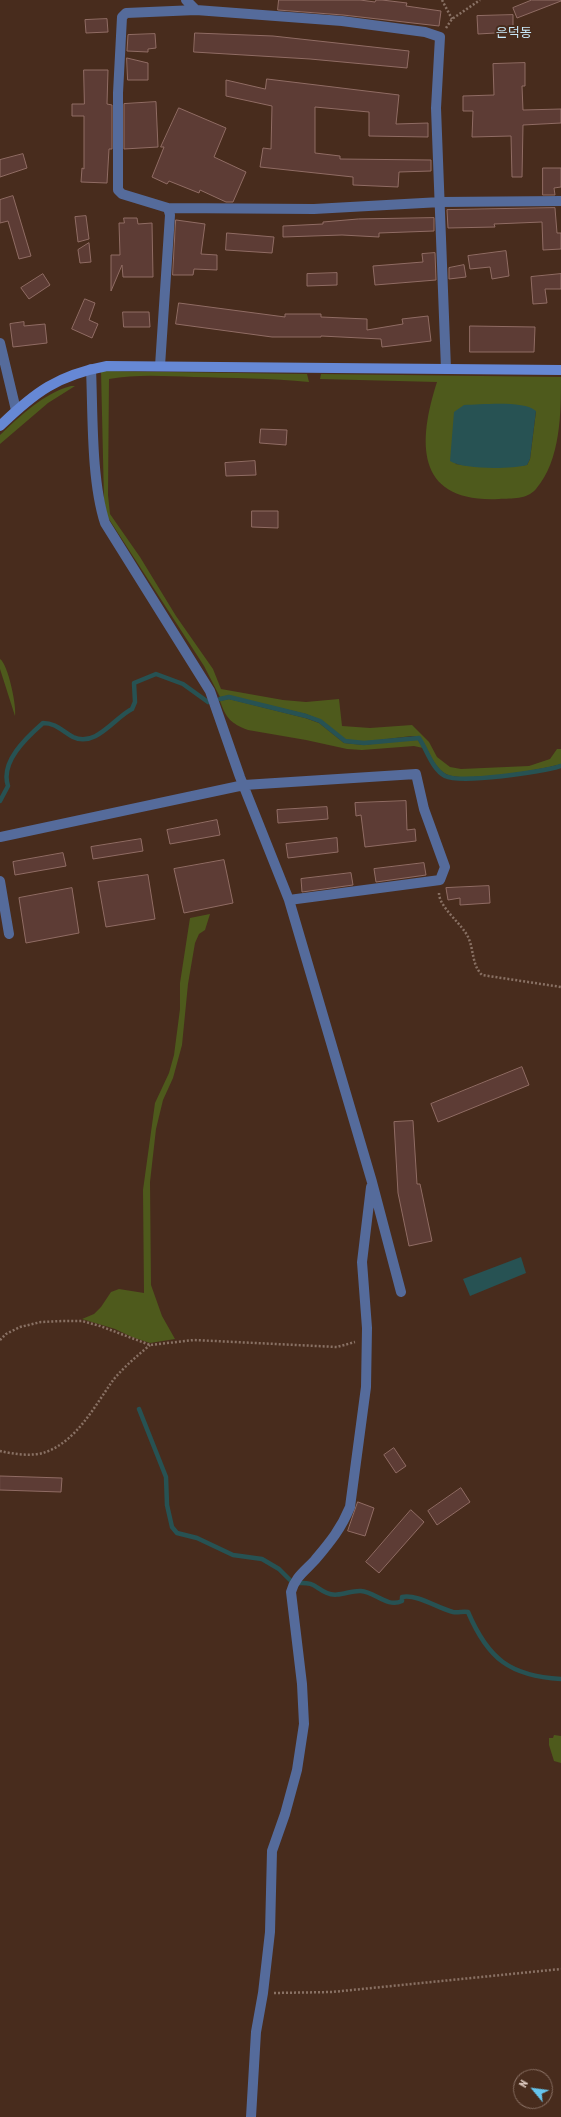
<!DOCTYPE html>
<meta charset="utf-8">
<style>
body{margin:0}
#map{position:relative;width:561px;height:2117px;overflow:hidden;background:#482c1d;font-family:"PT Sans Narrow",sans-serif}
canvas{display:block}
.north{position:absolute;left:513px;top:2069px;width:40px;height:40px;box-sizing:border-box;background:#482c1d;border:1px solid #8a7165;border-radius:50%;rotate:299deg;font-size:11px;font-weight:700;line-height:16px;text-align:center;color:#ecd9d0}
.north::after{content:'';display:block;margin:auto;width:14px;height:18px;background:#65c5ee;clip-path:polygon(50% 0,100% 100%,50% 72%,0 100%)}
</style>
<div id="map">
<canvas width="561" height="2117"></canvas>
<div class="north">N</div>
</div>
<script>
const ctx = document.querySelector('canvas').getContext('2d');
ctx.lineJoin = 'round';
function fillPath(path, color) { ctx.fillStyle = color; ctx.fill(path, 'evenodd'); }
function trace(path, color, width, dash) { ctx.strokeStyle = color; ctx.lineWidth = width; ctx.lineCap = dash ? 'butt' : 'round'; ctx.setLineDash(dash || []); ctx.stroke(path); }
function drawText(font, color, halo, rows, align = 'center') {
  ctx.font = font + ' "PT Sans Narrow","Noto Sans KR",sans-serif'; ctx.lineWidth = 4; ctx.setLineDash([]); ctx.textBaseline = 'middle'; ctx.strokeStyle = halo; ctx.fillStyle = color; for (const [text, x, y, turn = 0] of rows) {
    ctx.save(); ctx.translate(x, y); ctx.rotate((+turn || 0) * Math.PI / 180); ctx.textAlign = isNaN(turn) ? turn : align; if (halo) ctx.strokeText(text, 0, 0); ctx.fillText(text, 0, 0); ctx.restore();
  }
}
fillPath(new Path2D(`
 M101 371 307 374 309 382C271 378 232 378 194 377 165 376 136 374 109 379L108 495 110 514 140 557 176 616 213 669 221 689 283 700 306 702 339 699 342 726 370 728 412 725 429 742 437 757 450 767 461 769 529 766 550 759 557 749H561V764C542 770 462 783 446 774 433 767 428 748 420 737L411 736 364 742 345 740 321 720 306 714 229 696 220 697 204 666 107 516 104 500Z
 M321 374 561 377C561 412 561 460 536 489 526 500 513 498 499 499 416 503 417 444 437 382L320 379ZM536 411 530 459 527 465 482 467 455 464Z
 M71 386H75L48 403 0 444V435C20 416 44 393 71 386Z
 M0 659C8 664 17 707 15 716L0 669Z
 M229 699 305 718 319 723 344 743 364 745 411 739 418 740 423 748 414 746 362 750 347 749 306 740 248 730C230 723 226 718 220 701Z
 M210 914 205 930 199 934 195 943 188 984 182 1045 173 1078 163 1100 156 1129 150 1182 151 1285 162 1316 175 1339 150 1343 132 1337 115 1329 82 1319 94 1314 101 1307 111 1292 119 1289 144 1293 143 1190 155 1103 169 1073 174 1055 180 1009V983L190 918Z
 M554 1735 561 1736V1763L554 1761 549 1745V1738H553Z`), '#4e5a1c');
fillPath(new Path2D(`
 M464 405C481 405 523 400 536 411L530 459 527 465C512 469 464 470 450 461L454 412Z
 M521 1257 526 1273 470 1296 463 1279Z`), '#275253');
trace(new Path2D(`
 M220 699 229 697 306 716 320 721 345 741 364 743 419 738C427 750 432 769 445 776 461 784 542 772 561 766
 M0 801 8 786C0 762 26 738 43 723 56 723 62 731 73 737 96 748 115 717 132 709L135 702 134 683 156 674 183 684 208 702
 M139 1409 166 1477 167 1505 172 1527 177 1533 197 1538 233 1555 262 1559 279 1569 290 1580
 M298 1583C315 1582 314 1587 327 1593 338 1598 350 1590 361 1591 375 1592 387 1608 402 1601V1597C418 1594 437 1608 453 1612 458 1613 463 1611 468 1612 488 1659 510 1676 561 1679`), '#275253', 4.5);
const building = new Path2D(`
 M279 0H360L375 2 376 0H382L407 3 406 6 441 11 439 26 343 15 278 10Z
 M532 0H561V1L517 18 513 8Z
 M513 15V32L478 34 477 16Z
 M107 19 108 32 86 33 85 20Z
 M195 33 273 36 409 51 407 68 310 59 194 52Z
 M155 34 156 48 148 49V52L127 51 128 35Z
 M127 58 148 63V80H128Z
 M525 63V86H522L523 110 561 109V123L523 125 522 177H512L511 136 472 137 473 111H463V96L494 95 493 64Z
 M84 70H108L107 104 112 105V149H109L107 183 81 182 82 168 84 169V116H72V104H84Z
 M267 79 399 95 396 124 428 123V137L369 136V112L315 107V153L340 156V159L431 160V171L399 172 398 187 353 185V177L260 167 263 148 271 149 272 106 226 96V80L265 89Z
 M156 102 158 147 124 149V104Z
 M179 108 226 128 214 157 246 172 233 202H226L200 190 199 193 169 181 167 184 152 177 164 147H161Z
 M23 154 27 168 0 177V160Z
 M543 168H561V187L554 188 555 195H543Z
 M13 196 31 256 19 259 8 221 0 223V200Z
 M555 208 557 233H561V249L543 250 542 222 494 224 495 227 448 228 447 210Z
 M86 216 89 239 78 242 75 217Z
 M124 218H137L138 224 152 223 153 277H123L122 265 111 291V255H120L119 223H124Z
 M434 218V231L379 233V237L342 235 283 237V226L323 224V222L358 219Z
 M176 220 205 224 201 254 217 255V270L194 269 193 275H173Z
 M227 233 274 237 272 253 226 250Z
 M89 243 91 262 80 263 78 250Z
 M506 251 509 276 492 279 490 267 470 269 468 256Z
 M435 253 436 280 375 285 373 266 423 262 422 254Z
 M464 265 466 277 449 279V268Z
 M337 273V285L307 286V274Z
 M43 274 50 285 29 299 21 288Z
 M561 274V289H545L547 303 533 304 531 277Z
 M85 299 95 303 89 320 98 324 92 338 72 329Z
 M179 303 285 317V314H321V317L367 319V330L403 324 402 319 428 316 431 341 382 347 381 339 321 336V337H272L176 324Z
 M123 312H149L150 327H124Z
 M24 322V326L45 324 47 343 13 347 10 324Z
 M470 326 535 327 534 352H470Z
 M261 429 287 430 286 445 260 443Z
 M255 461 256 475 226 476 225 463Z
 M252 511H278V528L252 527Z
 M406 801 407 830 415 829 416 841 365 847 361 815 356 816 355 803Z
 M327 807 328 819 278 823 277 810Z
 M217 820 220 835 170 844 167 830Z
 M337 838 338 852 288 858 286 844Z
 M141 839 143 851 93 859 91 847Z
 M63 853 66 866 15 875 13 862Z
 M224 860 233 903 184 913 174 869Z
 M424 863 426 875 376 882 374 869Z
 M351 873 353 885 302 892 301 879Z
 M148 875 155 919 106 927 98 882Z
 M489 886 490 903 460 905V898L448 900 446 888Z
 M72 888 79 933 26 943 19 898Z
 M522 1067 529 1085 438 1122 431 1104Z
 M413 1121 417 1184H420L432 1241 409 1246 398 1193 394 1122Z
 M394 1448 406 1466 396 1473 384 1455Z
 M0 1476 62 1478 61 1492 0 1490Z
 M461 1488 470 1502 437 1525 428 1511Z
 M358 1502 374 1508 365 1536 348 1531Z
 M411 1510 424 1522 379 1573 366 1562Z`);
fillPath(building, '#5d3c35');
trace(building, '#906c64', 1);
trace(new Path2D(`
 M442 0 452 19
 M446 28 452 19 480 0
 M439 893C439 906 458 921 465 932 475 945 470 963 482 975L561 987
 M0 1340 6 1334 20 1327 41 1322 63 1321H82L100 1326 150 1345 194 1340 337 1347 355 1342
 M0 1451C13 1454 33 1457 46 1452 78 1440 95 1405 114 1379 125 1366 137 1356 150 1345
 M274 1993 332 1992 561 1969`), '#897164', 2.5, [2, 2]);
trace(new Path2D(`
 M186 0 196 10
 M168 208 314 209 441 202 561 201
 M0 343 16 410
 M160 366 170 215 168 208 122 194 118 190V93L122 17 126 13 196 10 342 21 425 32 440 37 436 108 446 369
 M91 369C93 414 91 480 105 523L210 691 240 777 289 900 372 1182 401 1292
 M0 837 244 785 416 774 424 809 445 867 440 880 289 900
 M0 881 9 934
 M251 2117 256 2032 263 1993 270 1932 272 1851 285 1814 297 1770 304 1724 302 1684 291 1592C295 1577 305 1571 315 1560 330 1542 341 1529 350 1507L366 1387 367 1328 362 1262 371 1187`), '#556b9b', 10);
trace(new Path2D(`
 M0 426C35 392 58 375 107 366L561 370`), '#6688d5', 10);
drawText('13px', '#caeafa', '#482c1d', [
 ["은덕동",514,33]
]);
</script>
